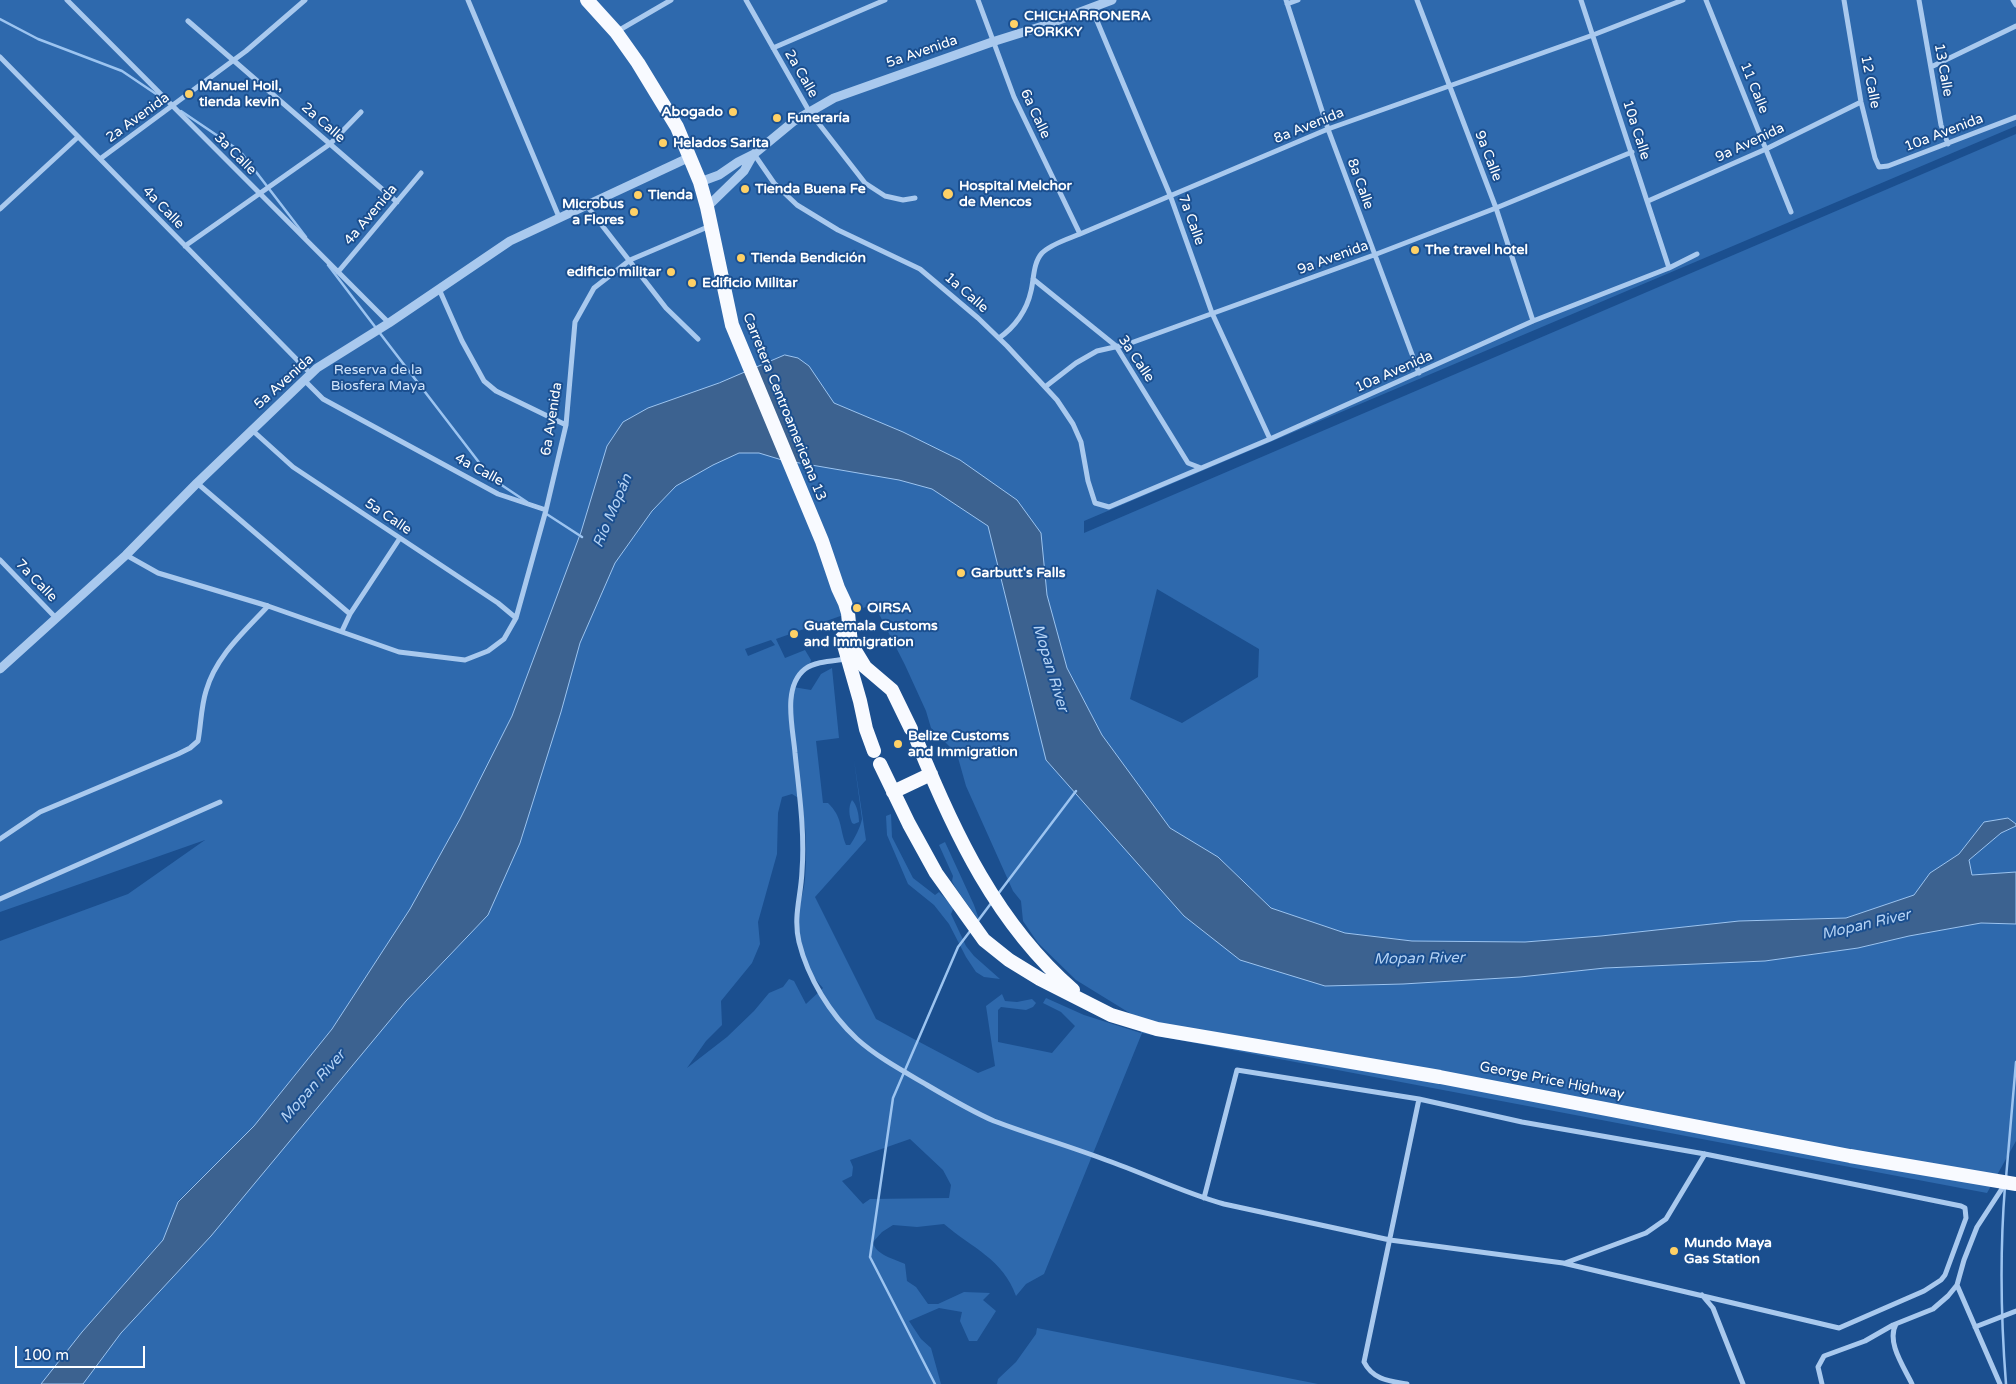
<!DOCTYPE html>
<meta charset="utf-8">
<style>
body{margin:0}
#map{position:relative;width:2016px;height:1384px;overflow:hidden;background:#1b4f8f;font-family:"Varela Round",sans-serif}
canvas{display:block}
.scale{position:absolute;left:15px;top:1346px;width:130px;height:22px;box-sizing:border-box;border:2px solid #fff;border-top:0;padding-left:6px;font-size:15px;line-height:18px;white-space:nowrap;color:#fff;-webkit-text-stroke:4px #1b4f8f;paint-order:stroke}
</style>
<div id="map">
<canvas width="2016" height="1384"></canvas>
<div class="scale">100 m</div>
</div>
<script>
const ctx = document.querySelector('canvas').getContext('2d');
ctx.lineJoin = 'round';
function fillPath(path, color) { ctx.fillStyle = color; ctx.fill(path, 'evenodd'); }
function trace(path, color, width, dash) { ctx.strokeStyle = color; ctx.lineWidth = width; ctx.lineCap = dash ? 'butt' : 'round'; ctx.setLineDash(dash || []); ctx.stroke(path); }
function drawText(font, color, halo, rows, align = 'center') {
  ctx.font = font + ' "Varela Round",sans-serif'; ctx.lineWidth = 4; ctx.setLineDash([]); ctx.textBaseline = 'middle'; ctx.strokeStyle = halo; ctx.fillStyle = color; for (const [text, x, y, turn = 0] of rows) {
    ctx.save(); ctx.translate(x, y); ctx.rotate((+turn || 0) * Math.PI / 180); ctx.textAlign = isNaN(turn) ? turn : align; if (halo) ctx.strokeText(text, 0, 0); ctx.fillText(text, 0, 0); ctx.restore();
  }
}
fillPath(new Path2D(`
 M0 0H2016V126L1084 521V533L2016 134V824L2008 818 1984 822 1959 854 1930 873 1914 895 1846 918 1739 921 1601 936 1525 942 1412 941 1345 933 1271 908 1218 857 1170 828 1102 735 1067 668 1047 595 1041 539 996 559 1046 760 1103 823 1325 986 1403 984 1520 977 1605 968 1765 961 1858 948 1909 936 1981 923 2016 924V1141L1987 1193 1142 1033 1044 1274 1026 1284 1016 1296C1003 1259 972 1248 944 1224L917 1227 893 1225 882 1232 873 1242C875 1255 895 1259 905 1264L907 1281 916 1287 928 1304H938L964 1292 990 1293 983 1300 996 1311 977 1341H969L960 1321 962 1312 939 1308 909 1321 921 1339 931 1348 941 1384H83L121 1333 406 1001 488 915 520 843 560 715 503 735 460 819 410 909 332 1029 254 1126 178 1201 163 1240 82 1332 41 1384H0V941L128 894 205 840 0 912ZM1157 589 1259 649 1258 677 1182 723 1130 699ZM874 604 905 665 926 711 931 728 957 754 966 786 1013 891 1021 901 1023 921 1038 943 1076 980 1141 1020V1033L1084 1015 1046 998 1043 1003 1061 1012 1075 1026 1052 1053 998 1042V1010L1001 1007 1026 1010 1033 1007 1036 1003 1032 999 1017 1002 1005 1001 1002 994 986 1006 995 1066 978 1073 876 1019 815 897 866 840 854 760 862 819C860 828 855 838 850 845H846C839 827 843 818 828 803H823L816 741 839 738 832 668 821 674 811 690 793 687 810 664 811 660 805 650 785 658 776 639ZM771 640 775 645 748 656 745 649ZM792 794 800 799C807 826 807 852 805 879 804 891 800 902 798 914 794 941 805 968 823 988L806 1004 794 981 789 979 783 987 769 993 754 1011 727 1037 687 1068 706 1041 722 1025 721 1001 752 963 760 944 758 922 777 854 778 813 782 797ZM910 1139 943 1170 951 1185 949 1198 870 1199 863 1204 842 1181 852 1176 853 1167 850 1160Z
 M852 800C857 805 859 815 859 822L854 824 852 823C849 816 848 807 852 800Z
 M891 814 892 837 913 878 935 895 939 892 954 907 951 914 966 946 974 956 1000 979 984 977 976 972 966 957 949 924 934 905 908 884 887 835 886 816Z
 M2016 826V872L1971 875 1969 859 2001 833Z
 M945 842 974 905 980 922 955 887 952 881 953 876 939 845Z
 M1037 1328 1318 1384H997L998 1379 1016 1362 1036 1334Z`), '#2e69ad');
const water = new Path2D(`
 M785 355 798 358 809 366 834 403 903 432 960 460 1017 500 1041 533 1047 595 1067 668 1102 735 1170 828 1218 857 1271 908 1345 933 1412 941 1525 942 1601 936 1739 921 1846 918 1914 895 1930 873 1959 854 1984 822 2008 818 2016 824V826L2001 833 1969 860 1972 875 2016 872V924L1981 923 1909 936 1858 948 1765 961 1605 968 1520 977 1403 984 1325 986 1240 960 1184 916 1046 760 988 526 932 489 899 480 782 460 759 453H739L713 465 676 486 652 511 615 563 580 643 561 712 520 843 488 915 406 1001 211 1236 121 1333 83 1384H41L82 1332 163 1240 178 1202 254 1126 332 1029 410 909 460 819 512 716 581 532 607 446 623 422 648 408 719 383Z`);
fillPath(water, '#3c6290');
trace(water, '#9cc4f0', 1);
trace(new Path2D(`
 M0 19 38 39 122 71 162 98
 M181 111 240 151 306 237
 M328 265 376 328
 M379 332 491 478 527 502
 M545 513 582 537
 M998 894 1076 791
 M977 922 992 902
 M2006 1178 2016 1062
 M2005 1186C2000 1249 2001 1321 2006 1384
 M935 1384 870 1257 893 1098 958 947 971 930`), '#9cc4f0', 2.5);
trace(new Path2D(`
 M67 0 389 323
 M468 0 559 217
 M746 0 809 111 865 183 885 196 903 200 915 198
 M978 0 1014 97 1080 234
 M1286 0 1328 129 1419 373
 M1417 0 1496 208 1533 321
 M1581 0 1669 268
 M1706 0 1791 212
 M1844 0 1861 102 1875 158 1879 167 1888 166 2016 117
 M1919 0 1941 125 1948 144
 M2013 0 2016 5
 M1287 4 1298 0
 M1092 9 1170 195 1212 313 1270 439
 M188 21 397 202
 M616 32 671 0
 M773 48 885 0
 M0 57 311 374
 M1931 67 2016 26
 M754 154 774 183 797 205 838 230 920 269 978 318 1007 346 1057 400 1073 424 1081 442 1088 481 1095 503 1109 507 1270 439 1533 321 1669 268 1697 254
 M100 159 246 51 305 0
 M1648 201 1766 149 1861 102
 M587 206 666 308 698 339
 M0 209 78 137
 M185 246 330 144 361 112
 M338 272 421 173
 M1033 279 1116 346 1188 463 1201 468
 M439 289 462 341 484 381 496 391 566 425
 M999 338C1015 327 1027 310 1031 291 1034 279 1033 263 1042 253 1051 244 1068 239 1080 234L1328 129 1593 35 1683 0
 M304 380 323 399 498 494 546 510
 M1045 387 1076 363 1097 351 1128 344 1374 255 1496 208 1632 152
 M252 430 293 467 498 603 516 618
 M197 483 350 614
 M126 555 158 573 268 606 399 652 465 660 488 651 504 639 516 618 546 510 566 425 575 322 594 288 630 260 710 226
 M0 560 55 617
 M342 631 350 614 400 538
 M846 659C834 661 816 661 805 669 782 687 793 728 795 753 799 792 805 832 802 871 801 897 793 916 799 942 808 978 830 1014 857 1039 877 1057 903 1071 927 1085 949 1098 971 1111 994 1121 1031 1135 1069 1146 1106 1160 1146 1174 1184 1193 1224 1204L1390 1240 1563 1263 1839 1328 1924 1291 1941 1280 1945 1275 1966 1218 1965 1208 1961 1206 1705 1154 1522 1122 1419 1099 1237 1070 1204 1198
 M0 839 40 812 178 754 190 748 198 741C201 725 201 707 206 691 216 656 244 632 268 606
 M0 899 220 802
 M1565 1263 1646 1233 1666 1219 1705 1154
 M1702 1295 1713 1308 1743 1384
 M1896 1324C1886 1342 1904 1367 1912 1384
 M1975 1327 2016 1311
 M1407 1384C1390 1381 1373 1380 1364 1362L1419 1099
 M1822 1384 1818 1367 1824 1356 1865 1341 1893 1325 1933 1309 1948 1296 1957 1285
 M2000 1384 1957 1285 1964 1260 1977 1227 2005 1184`), '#a9c9ee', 5);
trace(new Path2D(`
 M700 182 719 175 738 162 754 154 794 121 834 98 992 42 1043 26 1112 0
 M707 207 744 171 753 155
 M0 669 126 555 197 483 317 368 389 323 510 241 690 157`), '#a9c9ee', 9);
trace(new Path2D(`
 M587 0 616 32 638 63 677 127 700 182 707 207 732 325 822 541 838 588 845 603 848 613 851 644 865 667 892 690 911 729
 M842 638 860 701 866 729 874 751
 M917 741C954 833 997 924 1073 990
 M880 764 909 824 936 873 984 940 1009 960 1040 979 1111 1015 1157 1029 1440 1077 1850 1156 2016 1184
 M893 792 931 774`), '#f8faff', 14);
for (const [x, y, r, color] of [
 [1014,24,5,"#ffd166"],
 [189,94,5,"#ffd166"],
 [733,112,5,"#ffd166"],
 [777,118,5,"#ffd166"],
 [663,143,5,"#ffd166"],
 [745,189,5,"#ffd166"],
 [948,194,6,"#ffd166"],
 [638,195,5,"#ffd166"],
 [634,212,5,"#ffd166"],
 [1415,250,5,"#ffd166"],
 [741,258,5,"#ffd166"],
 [671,272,5,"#ffd166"],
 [692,283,5,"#ffd166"],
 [961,573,5,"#ffd166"],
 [857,608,5,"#ffd166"],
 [794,634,5,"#ffd166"],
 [898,744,5,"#ffd166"],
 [1674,1251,5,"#ffd166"]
]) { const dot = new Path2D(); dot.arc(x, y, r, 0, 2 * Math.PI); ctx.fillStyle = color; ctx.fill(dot); trace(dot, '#1b4f8f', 2); }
drawText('bold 14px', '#fff', '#1b4f8f', [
 ["CHICHARRONERA",1024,16],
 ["PORKKY",1024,32],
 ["Manuel Hoil,",199,86],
 ["tienda kevin",199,102],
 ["Abogado",723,112,"right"],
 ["Funeraría",787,118],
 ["Helados Sarita",673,143],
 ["Hospital Melchor",959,186],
 ["de Mencos",959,202],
 ["Tienda Buena Fe",755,189],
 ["Tienda",648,195],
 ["Microbus",624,204,"right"],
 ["a Flores",624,220,"right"],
 ["The travel hotel",1425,250],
 ["Tienda Bendición",751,258],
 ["edificio militar",661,272,"right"],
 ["Edificio Militar",702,283],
 ["Garbutt's Falls",971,573],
 ["OIRSA",867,608],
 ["Guatemala Customs",804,626],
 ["and Immigration",804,642],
 ["Belize Customs",908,736],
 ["and Immigration",908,752],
 ["Mundo Maya",1684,1243],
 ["Gas Station",1684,1259]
], 'left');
drawText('14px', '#fff', '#1b4f8f', [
 ["5a Avenida",922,52,-19],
 ["13 Calle",1943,70,80],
 ["2a Calle",801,74,60],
 ["12 Calle",1870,82,79],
 ["11 Calle",1754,88,68],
 ["6a Calle",1035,114,65],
 ["2a Avenida",138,118,-36],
 ["2a Calle",323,123,41],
 ["8a Avenida",1309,126,-22],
 ["10a Calle",1636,130,72],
 ["10a Avenida",1944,133,-21],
 ["9a Avenida",1750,143,-25],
 ["3a Calle",235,154,45],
 ["9a Calle",1488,156,69],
 ["8a Calle",1360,184,70],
 ["4a Calle",163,208,46],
 ["4a Avenida",371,215,-50],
 ["7a Calle",1191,220,70],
 ["9a Avenida",1333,258,-20],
 ["1a Calle",966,293,41],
 ["3a Calle",1136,359,56],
 ["10a Avenida",1394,372,-24],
 ["5a Avenida",284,382,-42],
 ["Carretera Centroamericana 13",784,407,68],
 ["6a Avenida",552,419,-81],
 ["4a Calle",479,470,28],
 ["5a Calle",388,517,34],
 ["7a Calle",36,581,46],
 ["George Price Highway",1552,1081,11]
]);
drawText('14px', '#cfe3fa', '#1b4f8f', [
 ["Reserva de la",378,370],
 ["Biosfera Maya",378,386]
]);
drawText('italic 15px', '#b5d3f5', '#1b4f8f', [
 ["Río Mopán",613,511,-67],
 ["Mopan River",1050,668,73],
 ["Mopan River",1866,925,-13],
 ["Mopan River",1419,959,-1],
 ["Mopan River",313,1087,-49]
]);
</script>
